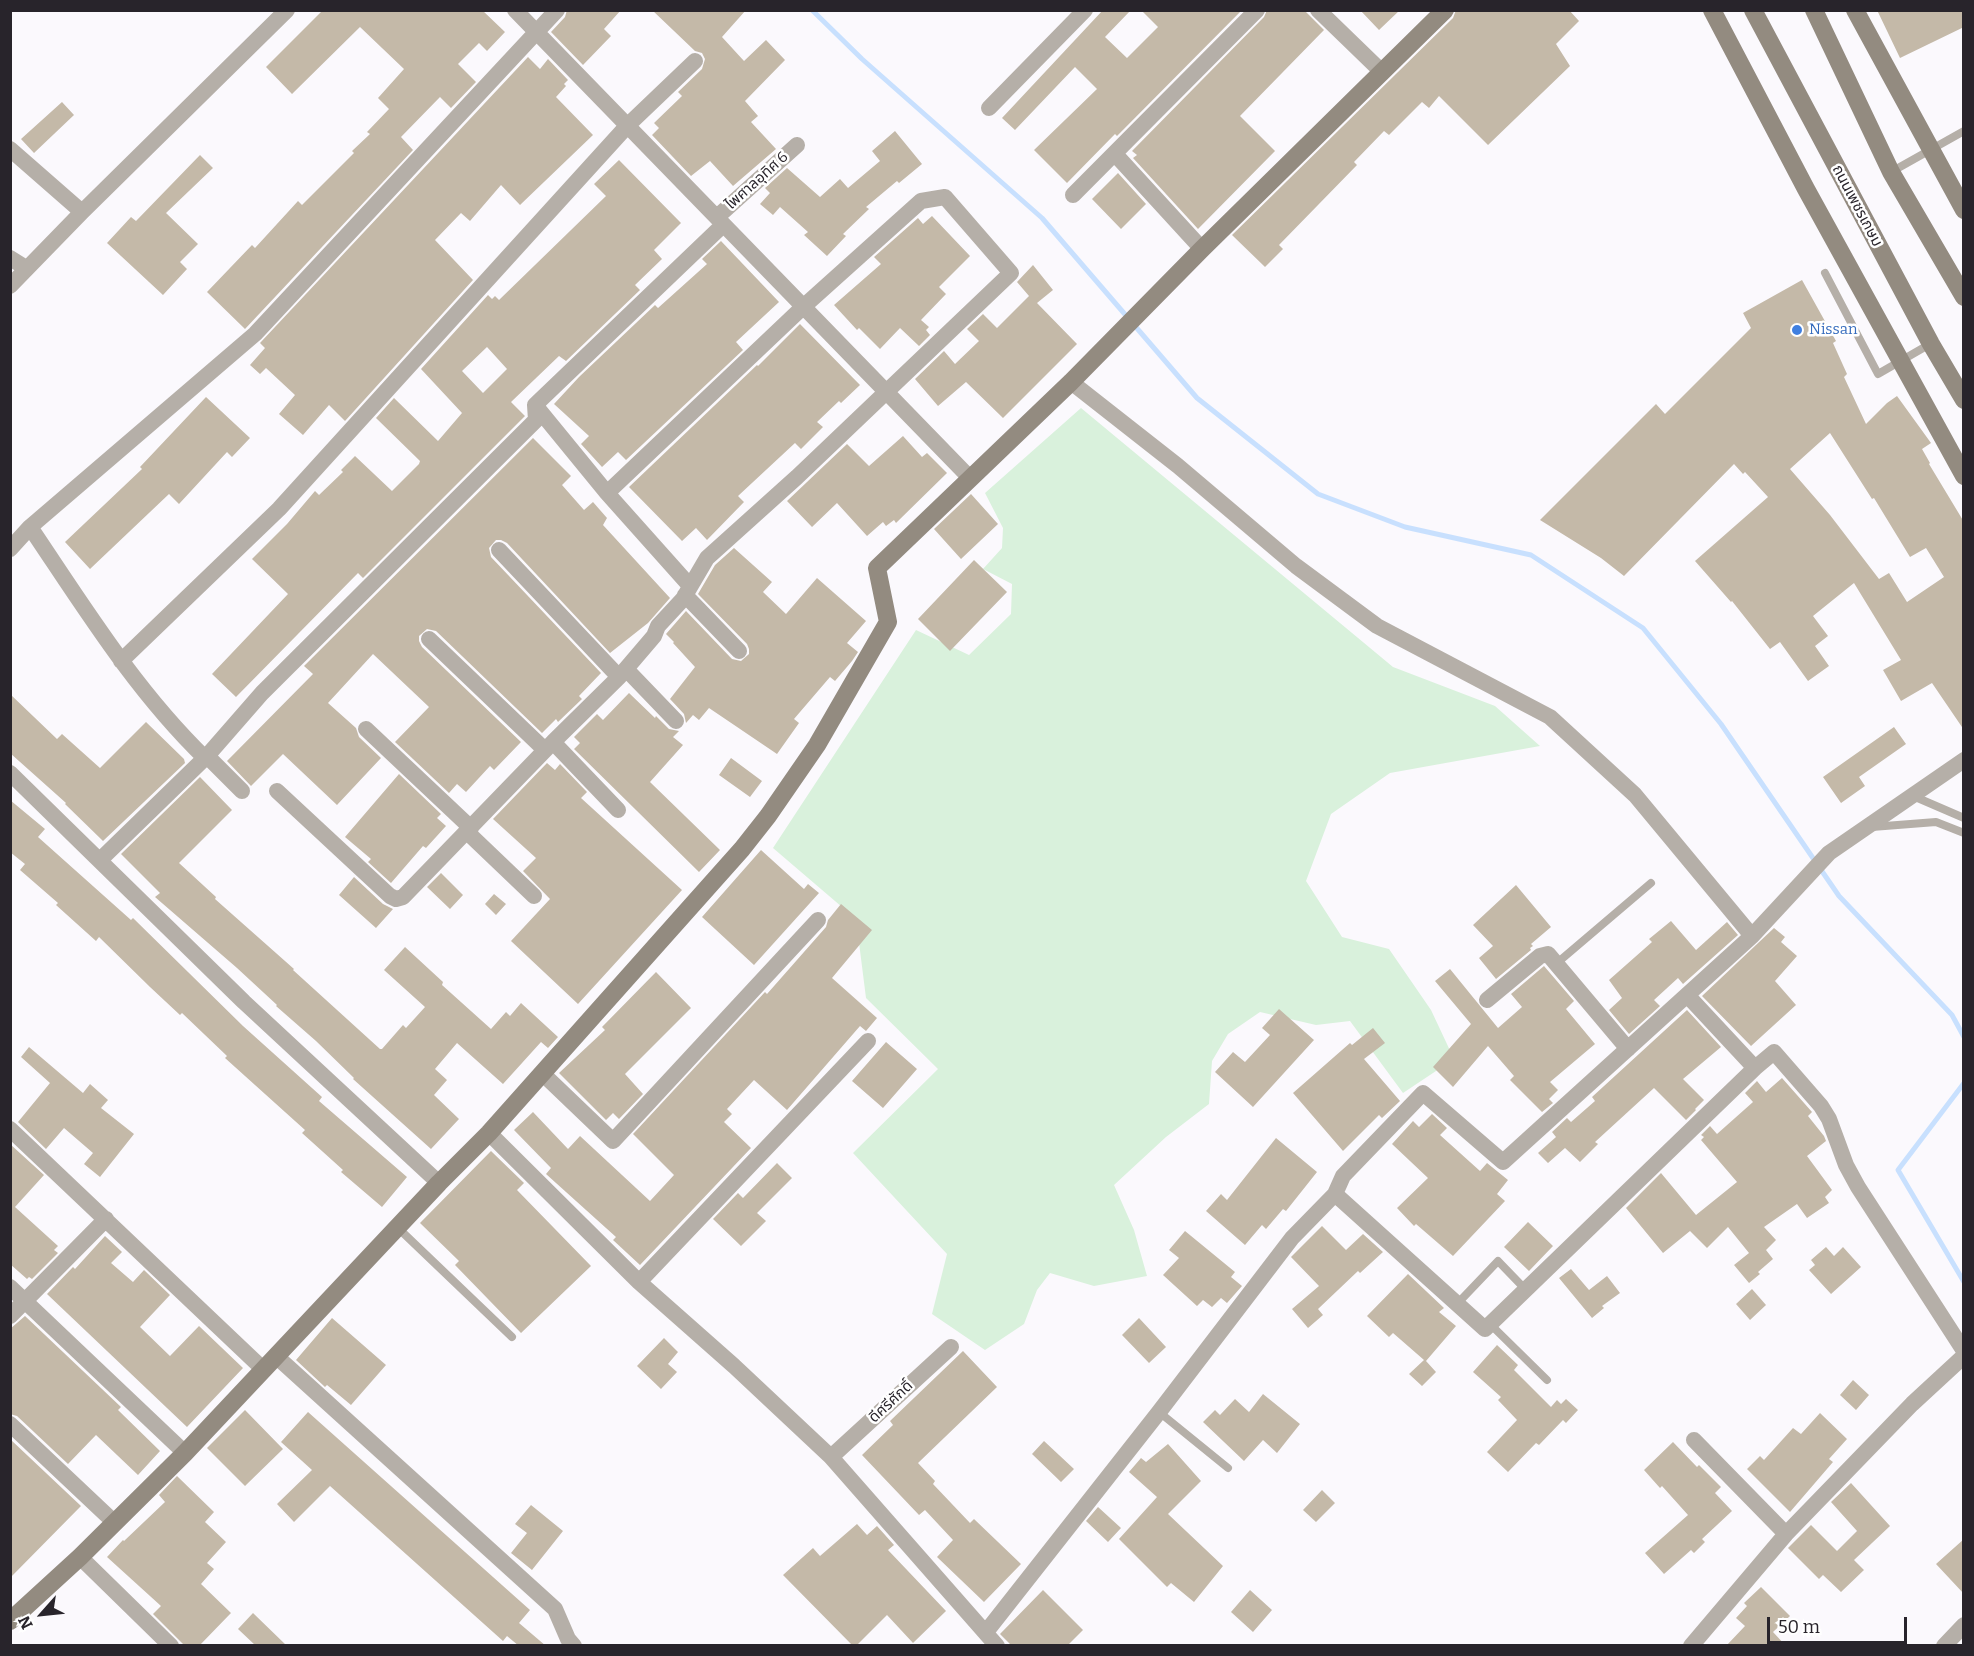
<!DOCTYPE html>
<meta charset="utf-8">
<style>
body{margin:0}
#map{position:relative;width:1974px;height:1656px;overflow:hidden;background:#fbf9fd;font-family:Bitter,serif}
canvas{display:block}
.frame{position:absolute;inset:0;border:12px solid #28242b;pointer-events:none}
.north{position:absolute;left:12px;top:1584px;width:60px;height:60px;-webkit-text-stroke:4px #fff;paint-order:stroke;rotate:243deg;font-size:16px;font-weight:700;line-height:24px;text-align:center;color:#28242b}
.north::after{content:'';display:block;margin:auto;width:21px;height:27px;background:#28242b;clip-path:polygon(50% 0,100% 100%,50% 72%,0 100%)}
.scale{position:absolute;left:1767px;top:1617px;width:140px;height:27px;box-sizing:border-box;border:3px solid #28242b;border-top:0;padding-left:8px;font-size:18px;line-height:21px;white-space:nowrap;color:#28242b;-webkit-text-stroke:4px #fff;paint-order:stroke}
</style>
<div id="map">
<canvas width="1974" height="1656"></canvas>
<div class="frame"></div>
<div class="north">N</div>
<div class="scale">50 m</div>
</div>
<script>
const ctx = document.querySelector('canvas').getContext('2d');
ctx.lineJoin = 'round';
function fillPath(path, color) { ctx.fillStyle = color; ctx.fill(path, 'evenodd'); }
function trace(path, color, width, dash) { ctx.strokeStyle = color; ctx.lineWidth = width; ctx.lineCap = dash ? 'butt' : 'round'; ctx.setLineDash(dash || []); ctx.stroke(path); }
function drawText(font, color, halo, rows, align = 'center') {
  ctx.font = font + ' Bitter,"Noto Sans Thai",serif'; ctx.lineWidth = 5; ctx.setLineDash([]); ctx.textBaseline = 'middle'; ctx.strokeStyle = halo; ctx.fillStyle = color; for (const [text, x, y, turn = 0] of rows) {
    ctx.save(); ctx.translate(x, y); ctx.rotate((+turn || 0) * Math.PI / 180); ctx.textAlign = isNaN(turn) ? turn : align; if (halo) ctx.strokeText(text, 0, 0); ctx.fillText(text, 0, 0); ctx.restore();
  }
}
fillPath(new Path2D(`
 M1081 408 1393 667 1495 706 1540 746 1390 773 1331 814 1306 881 1342 937 1389 949 1431 1010 1454 1059 1403 1093 1350 1021 1316 1025 1260 1012 1228 1034 1212 1061 1209 1104 1166 1137 1114 1185 1134 1230 1147 1276 1094 1286 1050 1273 1037 1290 1024 1324 985 1350 932 1314 947 1254 853 1153 938 1069 866 998 856 919 773 848 916 630 969 655 1011 614 1012 584 983 569 1002 548 1003 528 985 493Z`), '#d9f1dc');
trace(new Path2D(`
 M812 10 862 59 1042 218 1197 398 1318 494 1405 527 1531 555 1643 628 1721 724 1839 896 1952 1015 1964 1037
 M1964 1083 1898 1170 1964 1282`), '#c8e0fe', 5);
fillPath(new Path2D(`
 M323 10H482L505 32 487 51 479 43 458 64 476 82 451 108 440 97 401 137 413 150 245 329 207 292 252 245 255 248 298 201 302 205 354 153 352 151 370 134 367 132 389 109 378 98 404 69 360 27 292 94 266 67Z
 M567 10H621L604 29 611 36 583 65 551 32 565 17Z
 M652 10H746L722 37 744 61 766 40 785 60 745 101 758 116 751 122 776 149 733 186 710 161 691 176 652 135 659 128 654 123 682 96 678 92 702 69 705 59 702 53 695 51Z
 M1103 10H1131L1105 37 1127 58 1158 27 1141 10H1242L1117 136 1115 134 1067 183 1034 150 1097 89 1075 67 1015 130 1002 118Z
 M1267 10H1304L1324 30 1240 116 1275 151 1198 229 1133 158 1137 155 1132 151 1264 17Z
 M1360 10H1400L1379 30Z
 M1456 10H1569L1579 21 1556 44 1570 66 1488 145 1439 96 1429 108 1422 102 1389 135 1384 131 1354 162 1357 165 1279 245 1283 249 1265 267 1232 235 1453 18Z
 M1877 10H1964V27L1900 58Z
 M528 57 540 69 548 59 568 80 564 84 566 86 556 97 593 135 520 205 501 185 470 221 461 213 435 240 473 280 345 421 329 405 303 435 279 414 295 395 266 368 260 374 250 365 265 348 260 343Z
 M62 102 74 115 34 153 21 139Z
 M895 131 922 164 899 183 897 181 866 207 869 209 843 234 846 236 827 256 804 235 808 232 780 207 773 215 760 204 770 193 765 188 787 168 820 197 840 179 848 188 880 161 872 151Z
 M200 155 213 168 166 213 198 244 180 262 187 269 163 295 107 243 131 217 136 221Z
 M619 160 681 223 654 250 662 259 635 285 640 290 566 361 559 356 511 402 525 416 363 578 358 573 236 697 212 674 288 594 252 559 287 524 315 491 319 495 343 472 341 470 355 456 392 491 419 464 420 461 376 418 394 398 438 441 462 413 421 369 488 295 492 299 495 296 499 300 606 196 594 184ZM487 347 507 369 483 393 462 371Z
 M1118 173 1146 204 1121 229 1092 199Z
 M932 216 970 256 939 287 946 294 921 320 929 327 926 330 930 335 919 346 900 328 880 349 859 328 857 330 834 305 881 264 874 257 918 218 923 224Z
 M721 241 779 302 736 342 743 350 626 460 618 452 602 467 581 444 589 436 554 404 579 377 655 305 658 308 707 264 702 259Z
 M1033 265 1053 290 1037 303 1077 344 1003 418 966 382 938 406 915 379 944 351 955 364 979 341 967 329 983 314 997 328 1029 296 1017 282Z
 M1802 280 1836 341 1833 343 1847 374 1844 377 1866 424 1887 403 1897 396 1931 443 1922 449 1930 463 1929 464 1964 522V730L1932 683 1901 701 1883 670 1901 660 1854 583 1813 616 1828 636 1815 646 1829 666 1808 681 1780 642 1770 649 1732 601 1731 602 1695 561 1768 497 1745 472 1743 474 1734 464 1624 576 1601 558 1540 520 1656 404 1665 414 1751 328 1743 313ZM1830 433 1872 499 1874 498 1910 557 1926 548 1944 577 1907 602 1889 573 1879 579 1830 515 1790 469Z
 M800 324 860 385 841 403 839 401 817 422 823 427 801 449 795 443 738 496 744 502 707 540 696 528 682 541 629 487 757 365 758 366Z
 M206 397 250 438 232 457 227 452 179 504 169 494 90 569 65 542 142 469 140 467Z
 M903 436 922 457 927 453 947 473 896 523 894 520 886 526 883 522 867 536 837 503 812 527 787 501 847 444 869 466Z
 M533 438 571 476 562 485 584 510 593 502 607 518 603 525 670 598 648 623 610 653 507 543 501 540H496L489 548 491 557 601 673 579 696 582 699 558 722 556 719 542 733 436 631 427 629 419 636V641L422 647 521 742 494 770 490 766 466 792 457 784 449 793 395 742 429 707 373 654 328 703 356 728 359 737 381 758 337 805 283 754 251 786 227 761 313 674 304 666 306 664Z
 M971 494 998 524 961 559 934 529Z
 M734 548 772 582 763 592 786 614 817 578 866 621 847 643 858 652 852 661 835 681 830 677 794 719 799 723 777 754 709 708 699 720 693 715 686 723 684 714 670 699 695 667 673 643 674 642 666 634 686 611 732 659 741 661 749 654V649L747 644 698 594 715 565Z
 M974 560 1007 592 950 651 918 619Z
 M629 693 655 718 656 716 669 729 679 731 673 737 683 745 650 782 720 850 699 872 574 749 580 743 574 737 597 714 603 720Z
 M10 694 57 739 62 734 100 768 146 722 184 759 185 763 103 841 65 804 66 803 10 753Z
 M1894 727 1906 744 1859 777 1865 786 1841 803 1823 777Z
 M731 758 762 781 750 797 719 775Z
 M547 763 555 770 560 764 587 792 581 798 682 890 578 1004 511 941 550 899 523 871 536 858 493 819Z
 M399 774 441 814 437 818 446 826 426 848 423 846 391 883 368 862 371 859 345 837Z
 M200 777 232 810 179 863 216 897 215 899 294 969 293 970 380 1049H382L403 1025 406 1028 425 1007 384 970 405 947 443 982 442 985 491 1029 506 1012 510 1016 521 1003 558 1037 548 1048 541 1042 503 1084 457 1043 435 1069 447 1080 434 1095 459 1119 431 1149 353 1079 354 1078 316 1041 276 1006 277 1005 237 968 155 897 160 893 121 854Z
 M10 800 45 829 38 837 131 920 133 918 243 1026 322 1097 319 1101 407 1177 382 1207 341 1172 343 1170 302 1133 305 1130 225 1058 227 1056 182 1013 180 1015 150 987 99 937 96 941 56 905 58 903 20 870 25 864 10 852Z
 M761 850 804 889 808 884 819 893 754 965 702 917Z
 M441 873 463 895 450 909 427 887Z
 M354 877 383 904 393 909 376 928 339 895Z
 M1516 885 1551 927 1531 944 1533 946 1530 948 1531 950 1496 979 1479 958 1493 946 1473 925Z
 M494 894 506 904 496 915 485 904Z
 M841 904 872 930 832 978 877 1018 866 1031 860 1026 787 1110 754 1080 727 1109 732 1114 724 1122 751 1148 640 1265 613 1240 616 1237 546 1174 551 1168 514 1130 533 1112 568 1149 580 1136 650 1201 674 1175 633 1134 765 992 767 994 826 927 828 920Z
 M1671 921 1696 950 1727 922 1738 935 1683 984 1678 978 1654 1000 1660 1006 1629 1034 1609 1010 1622 998 1609 980 1652 942 1649 939Z
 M1774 928 1785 937 1781 942 1797 956 1775 981 1796 1005 1751 1046 1702 996Z
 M1544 966 1574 1001 1566 1009 1595 1044 1550 1082 1558 1090 1549 1099 1553 1103 1542 1112 1510 1080 1514 1076 1488 1046 1453 1087 1433 1067 1471 1024 1435 981 1450 969 1498 1028 1522 1007 1511 994Z
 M656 972 691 1008 625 1074 643 1094 619 1119 613 1113 606 1120 559 1073 605 1030 602 1027Z
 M1279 1009 1314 1040 1253 1107 1215 1072 1233 1052 1245 1062 1270 1035 1262 1028Z
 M1687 1010 1721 1047 1683 1079 1704 1100 1695 1109 1696 1110 1686 1120 1654 1088 1595 1142 1598 1144 1580 1162 1565 1148 1548 1163 1538 1153 1556 1137 1552 1132 1567 1118 1571 1122 1595 1101 1592 1097Z
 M1373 1028 1385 1043 1364 1059 1400 1101 1382 1118 1379 1115 1343 1151 1293 1093 1350 1043 1352 1045Z
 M886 1042 917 1069 883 1108 852 1081Z
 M29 1047 83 1093 90 1084 108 1100 101 1108 134 1134 100 1177 84 1164 93 1153 64 1128 46 1149 18 1122 50 1083 21 1057Z
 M1782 1078 1812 1112 1808 1116 1824 1136 1826 1141 1807 1156 1832 1190 1825 1197 1829 1203 1807 1218 1797 1204 1764 1227 1776 1240 1766 1250 1773 1259 1758 1272 1760 1274 1749 1283 1734 1265 1749 1253 1728 1227 1707 1248 1690 1231 1663 1253 1626 1208 1661 1173 1696 1215 1737 1182 1701 1140 1704 1137 1701 1135 1710 1126 1717 1134 1753 1102 1745 1093 1757 1081 1766 1092Z
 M1432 1114 1447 1128 1440 1135 1480 1171 1487 1163 1508 1180 1497 1194 1505 1201 1453 1256 1416 1224 1414 1226 1397 1208 1428 1178 1392 1144 1413 1121 1419 1127Z
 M1276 1138 1317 1172 1286 1211 1283 1209 1266 1229 1262 1225 1245 1245 1206 1211 1221 1194 1227 1200Z
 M10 1144 44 1175 15 1207 58 1246 54 1250 58 1253 32 1279 29 1277 27 1279 10 1264Z
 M491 1151 524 1183 517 1190 591 1266 521 1333 455 1265 459 1261 420 1223Z
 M777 1163 792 1178 757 1213 766 1221 741 1246 713 1219 738 1193 743 1198Z
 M1528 1222 1553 1246 1529 1271 1504 1247Z
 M1322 1226 1346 1250 1363 1234 1383 1252 1360 1273 1358 1271 1318 1309 1323 1315 1308 1328 1292 1309 1319 1286 1291 1257Z
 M1185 1231 1235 1272 1231 1277 1242 1286 1227 1303 1221 1298 1212 1307 1203 1300 1197 1306 1163 1275 1179 1258 1169 1250Z
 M105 1236 122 1252 111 1263 133 1282 144 1270 170 1295 140 1327 170 1356 199 1326 243 1368 187 1427 47 1294 73 1267 75 1269Z
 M1826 1247 1834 1256 1843 1247 1861 1267 1831 1294 1809 1270 1815 1265 1811 1260Z
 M1571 1269 1589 1290 1607 1276 1620 1293 1602 1306 1604 1308 1592 1318 1559 1278Z
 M1408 1274 1444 1308 1439 1312 1456 1326 1426 1361 1436 1372 1422 1386 1409 1374 1424 1360 1393 1333 1389 1337 1367 1316Z
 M1752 1289 1766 1305 1750 1320 1736 1304Z
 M25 1316 121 1407 118 1410 160 1451 138 1475 96 1435 68 1464 17 1416 10 1414V1329Z
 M332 1318 386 1365 351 1405 327 1385 325 1387 296 1360Z
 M1139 1318 1166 1347 1149 1363 1122 1335Z
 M664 1338 678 1352 668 1364 677 1372 661 1389 637 1366Z
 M1497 1345 1518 1365 1514 1370 1551 1407 1557 1400 1561 1404 1566 1399 1578 1410 1566 1423 1563 1420 1539 1445 1536 1443 1508 1472 1487 1452 1517 1420 1498 1400 1501 1397 1473 1372Z
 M963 1351 997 1387 918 1463 935 1481 933 1484 970 1523 974 1519 1021 1564 984 1602 937 1557 953 1540 925 1510 919 1515 862 1455 893 1425 890 1421Z
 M1853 1380 1869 1395 1856 1410 1840 1395Z
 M1263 1394 1300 1424 1277 1453 1263 1440 1244 1461 1203 1422 1215 1410 1220 1415 1235 1399 1249 1412Z
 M245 1410 283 1449 245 1486 207 1448Z
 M308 1412 530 1610 519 1623 546 1646H519L507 1636 503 1641 330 1486 294 1522 277 1504 312 1470 281 1442Z
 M1820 1413 1847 1439 1829 1459 1833 1462 1790 1512 1747 1469 1760 1456 1764 1460 1793 1428 1801 1434Z
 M10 1439 81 1506 10 1578Z
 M1044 1441 1074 1469 1061 1482 1032 1454Z
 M1673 1442 1697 1467 1699 1465 1721 1487 1715 1493 1732 1511 1702 1539 1705 1542 1694 1553 1691 1550 1664 1574 1645 1553 1688 1515 1662 1486 1660 1488 1644 1470Z
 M1168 1444 1201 1481 1168 1514 1223 1566 1194 1602 1171 1583 1167 1587 1119 1539 1157 1497 1129 1472 1141 1458 1146 1462Z
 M177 1476 214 1512 205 1522 226 1542 207 1563 214 1569 201 1584 231 1613 199 1646H185L153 1614 161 1606 107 1557 123 1540 124 1541 165 1502 159 1495Z
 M1851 1483 1890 1526 1854 1560 1864 1570 1841 1592 1823 1575 1819 1579 1788 1548 1811 1525 1837 1551 1857 1531 1831 1502Z
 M1322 1490 1335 1503 1316 1522 1303 1510Z
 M531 1505 563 1531 532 1570 511 1553 527 1533 515 1524Z
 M1098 1507 1121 1528 1108 1542 1086 1521Z
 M857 1524 867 1535 877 1526 894 1545 888 1550 946 1611 913 1643 887 1615 856 1646H853L783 1575 813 1548 820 1556Z
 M1964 1539V1594L1936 1564Z
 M1761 1587 1790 1616 1773 1632 1786 1646H1726L1745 1626 1736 1618 1747 1606 1744 1603Z
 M1043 1590 1083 1630 1067 1646H1012L1000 1634Z
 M1250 1590 1272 1610 1253 1632 1231 1612Z
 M253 1613 287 1646H256L238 1629Z`), '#c4b9a8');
trace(new Path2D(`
 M1891 172 1964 131
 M1825 273 1878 374 1930 344
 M1913 796 1964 818
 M1872 827 1936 822 1964 833
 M1557 963 1651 883
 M398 1228 512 1337
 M1457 1304 1498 1261 1526 1290
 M1490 1324 1547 1380
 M1159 1412 1228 1468`), '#b5afa8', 8);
trace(new Path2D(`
 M515 10 970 478
 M1318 10 1382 72
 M989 108 1085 10
 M10 149 82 212
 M1115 154 1202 249
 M1073 195 1257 10
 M717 217 797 145
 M10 258 26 268
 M10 286 82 212 287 10
 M1071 382 1178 466 1296 566 1377 626 1550 717 1635 795 1752 936
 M535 405 607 493 690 586
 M30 527C84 607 135 690 205 758
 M10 549 30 527 255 334 557 10
 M499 550 619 677
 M685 595 739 651
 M429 639 545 750
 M121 661 279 509 628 125 695 61
 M626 669 676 721
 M366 729 471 828
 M553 742 618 810
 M207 756 242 791
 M10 773 244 1002 439 1183
 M277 791 390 896 396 899 403 897 553 742 619 677 654 636 658 626 683 599 707 558 797 477 1011 273 945 197 921 201 803 307 607 493
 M467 832 534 896
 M100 860 207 756 262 693 536 420 535 405 723 225
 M1687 995 1755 1068 1774 1052 1821 1106 1829 1119 1846 1165 1858 1187 1964 1351
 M1487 1000 1540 956 1548 954 1628 1049
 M543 1074 613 1141 818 920
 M10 1129 264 1370
 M489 1133 639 1282 734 1366 831 1457 997 1646
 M1335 1194 1485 1329 1755 1068
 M639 1282 868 1041
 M10 1287 185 1453
 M10 1316 106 1219
 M277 1357 555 1609 568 1639 574 1646
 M10 1424 115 1523
 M1694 1440 1786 1534
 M831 1457 951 1347
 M80 1557 171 1646
 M986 1632 1159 1412 1292 1238 1335 1194 1343 1176 1423 1093 1503 1162 1752 936 1829 853 1964 760
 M1691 1646 1786 1534 1912 1404 1964 1356
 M1944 1646 1964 1625`), '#b5afa8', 16);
trace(new Path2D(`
 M1712 10 1806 189 1964 476
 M1753 10 1931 344 1964 400
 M1814 10 1891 172 1964 297
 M1855 10 1964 210
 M10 1621 80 1557 185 1453 439 1183 489 1133 742 849 768 816 817 745 888 622 877 568 1071 382 1202 249 1445 10`), '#938b80', 18);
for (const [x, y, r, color] of [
 [1797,330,6,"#3f7fe0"]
]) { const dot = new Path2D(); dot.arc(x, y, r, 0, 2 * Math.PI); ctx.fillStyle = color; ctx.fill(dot); trace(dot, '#fff', 2); }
drawText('15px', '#28242b', '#fff', [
 ["ไพศาลอุทิศ 6",757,181,-42],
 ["ถนนเพชรเกษม",1857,206,62],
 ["ดีศรีศักดิ์",891,1402,-43]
]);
drawText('15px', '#366cbe', '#fff', [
 ["Nissan",1809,330]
], 'left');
</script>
